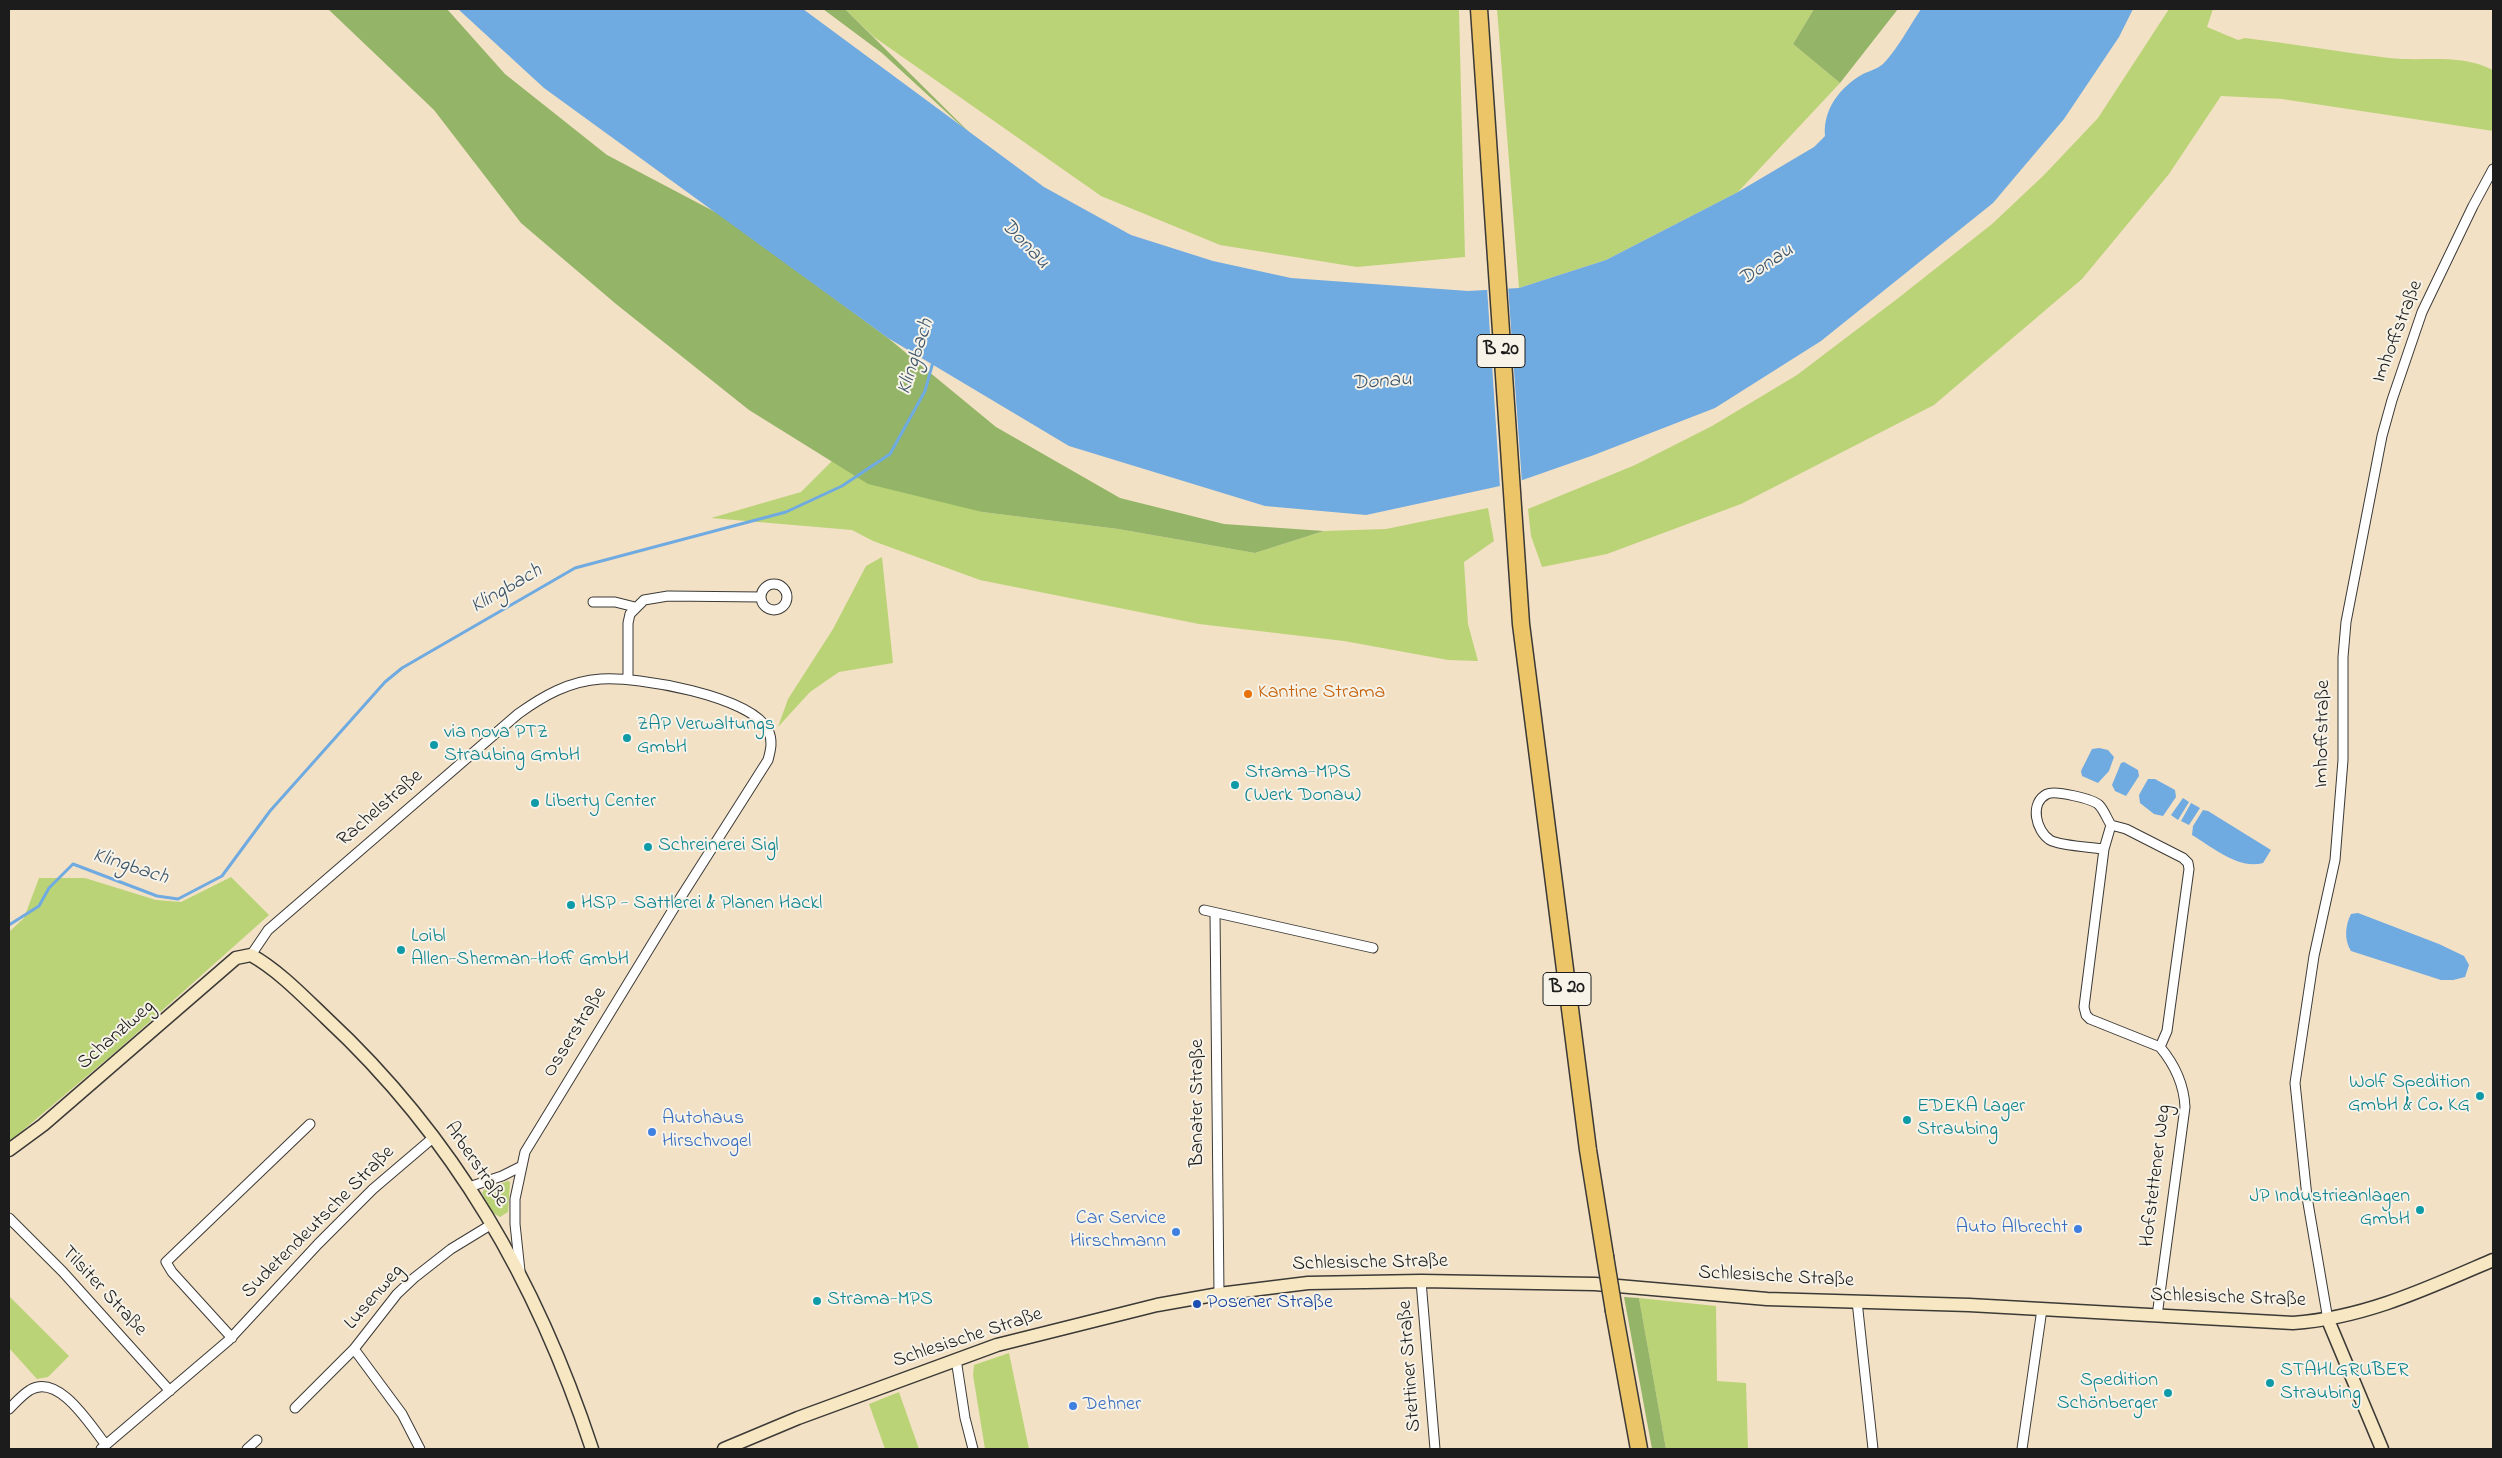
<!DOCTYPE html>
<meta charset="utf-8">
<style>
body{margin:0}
#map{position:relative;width:2502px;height:1458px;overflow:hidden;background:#f3e1c6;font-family:"Indie Flower",sans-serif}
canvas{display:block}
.frame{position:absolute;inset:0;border:10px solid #1c1c1c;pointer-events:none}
</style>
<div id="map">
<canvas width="2502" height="1458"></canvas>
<div class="frame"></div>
</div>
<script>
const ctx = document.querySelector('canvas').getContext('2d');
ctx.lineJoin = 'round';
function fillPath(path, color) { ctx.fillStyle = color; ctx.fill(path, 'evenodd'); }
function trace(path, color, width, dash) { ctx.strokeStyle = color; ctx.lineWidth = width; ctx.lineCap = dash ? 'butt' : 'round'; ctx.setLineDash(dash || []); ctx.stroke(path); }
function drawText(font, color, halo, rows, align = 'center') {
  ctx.font = font + ' "Indie Flower",sans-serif'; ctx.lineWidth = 4; ctx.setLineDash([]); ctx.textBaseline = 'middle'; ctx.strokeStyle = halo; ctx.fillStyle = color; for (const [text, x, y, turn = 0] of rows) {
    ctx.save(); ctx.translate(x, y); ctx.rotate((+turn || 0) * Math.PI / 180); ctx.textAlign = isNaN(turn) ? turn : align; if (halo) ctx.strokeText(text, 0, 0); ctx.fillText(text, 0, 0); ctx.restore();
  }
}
fillPath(new Path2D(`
 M845 9H1459L1465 257 1357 267 1220 245 1101 196 874 37Z
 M1497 9H1814L1793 44 1840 83 1738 192 1606 260 1519 288Z
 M2169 9H2213L2207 27 2238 40 2245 38C2293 44 2341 52 2389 58 2425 62 2459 53 2493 70V131L2282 99 2221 96 2169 174 2082 279 1934 405 1741 504 1607 554 1542 567 1531 536 1528 509 1635 465 1712 426 1797 375 1897 299 1992 224 2044 175 2098 118Z
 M832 461 982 512 1118 529 1255 553 1324 531 1386 529 1488 508 1494 541 1464 562 1468 624 1478 661 1448 660 1344 641 1199 624 980 580 873 541 852 530 711 518 801 492Z
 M882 557 893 663 839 672 810 692 778 727 788 699 833 629 866 566Z
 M231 877 269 915 120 1048 9 1142V932L24 918 39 878H85L156 900 181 902Z
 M508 1181 510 1182 508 1212 500 1217 493 1213 482 1193 484 1190Z
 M9 1296 69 1356 48 1377 37 1379 9 1348Z
 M1639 1298 1716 1306 1717 1381 1746 1383 1748 1449H1666Z
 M1009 1353 1029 1449H985L973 1375 974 1365Z
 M899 1392 919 1449H885L869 1404Z`), '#bbd377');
fillPath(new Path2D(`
 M328 9H447L505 74 607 155 719 214 888 338 996 427 1120 498 1224 524 1324 531 1255 553 1118 529 982 512 868 484 749 410 616 304 521 223 434 110Z
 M823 9H845L981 144 882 53Z
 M1814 9H1898L1840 83 1793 44Z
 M1624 1297 1639 1298 1666 1449H1652Z`), '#94b568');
fillPath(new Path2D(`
 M458 9H803L1044 187 1131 235 1213 261 1291 278 1468 291 1519 288 1606 260 1738 192 1814 147 1825 136C1823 109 1840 87 1863 74 1870 71 1879 68 1884 63 1896 51 1911 24 1921 9H2133L2119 37 2064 119 1993 203 1821 341 1715 408 1594 455 1514 483 1366 515 1265 506 1069 446 888 338 544 88Z
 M2099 748 2108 750 2114 757 2109 771 2098 783 2082 776 2081 771 2092 749Z
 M2124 762 2138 770 2139 776 2126 796 2115 791 2112 785 2121 763Z
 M2148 779H2155L2175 790 2176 797 2163 816 2154 814 2140 803 2139 795Z
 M2183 798 2189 802 2178 820 2171 815Z
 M2191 803 2200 808 2189 825 2181 821Z
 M2203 810 2208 811 2271 850 2263 863C2239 870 2212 847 2192 835L2193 826Z
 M2358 913 2439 944 2464 956 2469 965 2465 977 2453 980H2441L2351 951C2344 940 2345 926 2351 914Z`), '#6faae0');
fillPath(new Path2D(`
 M1508 286 1522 483 1500 488 1487 287Z`), '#f3e1c6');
trace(new Path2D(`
 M9 925 39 906 49 888 73 864 157 896 178 899 222 876 270 811 385 682 402 668 575 568 786 512 842 486 890 454 925 391 933 362`), '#6faae0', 3);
const street = new Path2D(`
 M761 597a13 13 0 1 1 26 0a13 13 0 1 1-26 0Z
 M593 602H615L635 607
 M628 678V623L630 614 644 600 668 596 761 597
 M2104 849C2091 847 2060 846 2050 840 2036 831 2029 803 2047 794 2055 790 2093 799 2099 805 2104 810 2107 819 2111 825
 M1204 910 1373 948
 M1215 913 1219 1294
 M251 955 268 930 518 714C543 696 569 681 601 679 637 676 751 696 768 730 773 740 771 749 768 760L674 908 525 1152 515 1199V1224L520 1271
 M469 1187 502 1176 520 1167
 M9 1218 63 1272 170 1391
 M1421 1281 1435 1449
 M1857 1301 1873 1449
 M2157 1316 2185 1107C2184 1084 2175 1065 2160 1047L2167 1031 2189 869 2188 863 2183 858 2126 829 2111 825 2104 849 2084 1007 2086 1015 2090 1019 2160 1047
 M2328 1320 2307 1197 2295 1083 2314 956 2335 860 2343 760V657L2346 622 2382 436 2392 400 2422 312 2473 206 2493 169
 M232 1338 172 1272 166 1262 310 1124
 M354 1349 402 1414 420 1449
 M956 1359 965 1418 973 1449
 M295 1408 354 1349 397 1294 414 1278 451 1249 492 1224
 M9 1409C15 1403 22 1395 30 1390 59 1373 90 1425 106 1445
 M101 1449 229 1340 318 1244 373 1189 434 1137
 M247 1449 257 1440
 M2022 1449 2042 1309`);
const secondary = new Path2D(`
 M9 1150 43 1125 236 958 251 955C278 970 303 996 326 1018 455 1138 537 1282 592 1449
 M2328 1320 2382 1449
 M724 1449 798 1418 997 1345 1157 1305 1219 1294 1308 1283 1421 1281 1595 1284 1767 1299 1969 1305 2293 1323C2365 1318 2428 1288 2493 1260`);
const highway = new Path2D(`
 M1479 9 1521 624 1588 1150 1605 1256
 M1614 1311 1639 1449`);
trace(street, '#3c3a36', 11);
trace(secondary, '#3c3a36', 15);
trace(highway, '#3c3a36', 19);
trace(street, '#fff', 9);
trace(secondary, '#f7e8c3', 12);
trace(highway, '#ecc569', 16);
const highwayBridge = new Path2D(`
 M1605 1256 1614 1311`);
trace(highwayBridge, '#3c3a36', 19, []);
trace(highwayBridge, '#ecc569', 16);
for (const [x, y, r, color] of [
 [1248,694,5,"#e8710a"],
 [627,738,5,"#0f9aa8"],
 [434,745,5,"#0f9aa8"],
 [1235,785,5,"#0f9aa8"],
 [535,803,5,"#0f9aa8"],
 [648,847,5,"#0f9aa8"],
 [571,905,5,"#0f9aa8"],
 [401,950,5,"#0f9aa8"],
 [2480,1096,5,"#0f9aa8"],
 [1907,1120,5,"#0f9aa8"],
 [652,1132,5,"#3f7fe0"],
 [2420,1210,5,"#0f9aa8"],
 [2078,1229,5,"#3f7fe0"],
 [1176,1232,5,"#3f7fe0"],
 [817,1301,5,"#0f9aa8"],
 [1197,1304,5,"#1a4fb4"],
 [2270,1383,5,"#0f9aa8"],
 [2168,1393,5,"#0f9aa8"],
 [1073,1406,5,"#3f7fe0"]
]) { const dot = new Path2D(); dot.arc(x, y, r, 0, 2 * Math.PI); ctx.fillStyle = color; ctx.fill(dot); trace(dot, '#f7f3e8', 2); }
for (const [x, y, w] of [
 [1501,351,48],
 [1567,989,48]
]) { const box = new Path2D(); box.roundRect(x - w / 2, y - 16.5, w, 33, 4); ctx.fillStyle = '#f7f3e8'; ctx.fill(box); trace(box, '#1c1c1c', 1); }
drawText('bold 19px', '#1c1c1c', null, [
 ["B 20",1501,351],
 ["B 20",1567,989]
]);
drawText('20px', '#1c1c1c', '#f7f3e8', [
 ["Imhoffstraße",2399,332,-69],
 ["Imhoffstraße",2324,734,-89],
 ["Rachelstraße",381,809,-41],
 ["Osserstraße",576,1033,-58],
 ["Schanzlweg",117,1036,-41],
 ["Banater Straße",1199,1103,-90],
 ["Arberstraße",475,1165,56],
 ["Hofstettener Weg",2157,1176,-83],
 ["Sudetendeutsche Straße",319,1223,-45],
 ["Schlesische Straße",1370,1264,-1],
 ["Schlesische Straße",1776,1278,3],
 ["Tilsiter Straße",103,1292,47],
 ["Lusenweg",375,1298,-49],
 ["Schlesische Straße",2228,1299,2],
 ["Schlesische Straße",968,1339,-18],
 ["Stettiner Straße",1411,1366,-94]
]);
drawText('20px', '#c56008', '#f7f3e8', [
 ["Kantine Strama",1258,694]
], 'left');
drawText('20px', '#0d838f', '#f7f3e8', [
 ["ZAP Verwaltungs",637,726],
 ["GmbH",637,749],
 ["via nova PTZ",444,734],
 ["Straubing GmbH",444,757],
 ["Strama-MPS",1245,774],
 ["(Werk Donau)",1245,797],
 ["Liberty Center",545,803],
 ["Schreinerei Sigl",658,847],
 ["HSP - Sattlerei & Planen Hackl",581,905],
 ["Loibl",411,938],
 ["Allen-Sherman-Hoff GmbH",411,961],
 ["Wolf Spedition",2470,1084,"right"],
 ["GmbH & Co. KG",2470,1107,"right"],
 ["EDEKA Lager",1917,1108],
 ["Straubing",1917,1131],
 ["JP Industrieanlagen",2410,1198,"right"],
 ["GmbH",2410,1221,"right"],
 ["Strama-MPS",827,1301],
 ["STAHLGRUBER",2280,1372],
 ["Straubing",2280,1395],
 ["Spedition",2158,1382,"right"],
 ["Schönberger",2158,1405,"right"]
], 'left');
drawText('20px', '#366cbe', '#f7f3e8', [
 ["Autohaus",662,1120],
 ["Hirschvogel",662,1143],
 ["Car Service",1166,1220,"right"],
 ["Hirschmann",1166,1243,"right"],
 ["Auto Albrecht",2068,1229,"right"],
 ["Dehner",1083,1406]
], 'left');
drawText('20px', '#164399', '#f7f3e8', [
 ["Posener Straße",1207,1304]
], 'left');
drawText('italic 21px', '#3d556a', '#f7f3e8', [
 ["Donau",1024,245,46],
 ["Donau",1767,266,-33],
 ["Klingbach",917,357,-72],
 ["Donau",1382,383,-4],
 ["Klingbach",507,590,-30],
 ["Klingbach",130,868,18]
]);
</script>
